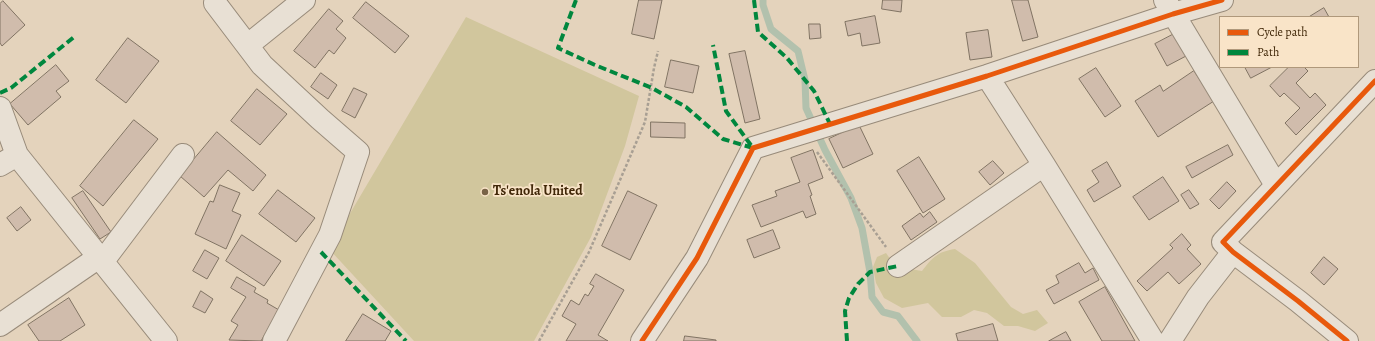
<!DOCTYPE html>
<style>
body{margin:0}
#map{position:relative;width:1375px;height:341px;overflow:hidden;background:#e4d3bc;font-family:Alegreya,serif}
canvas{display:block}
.legend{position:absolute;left:1219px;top:16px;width:140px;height:52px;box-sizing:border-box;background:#f9e4c8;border:1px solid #af987b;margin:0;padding:5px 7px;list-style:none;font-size:12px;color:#402708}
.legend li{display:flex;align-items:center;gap:8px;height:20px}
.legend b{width:20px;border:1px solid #af987b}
</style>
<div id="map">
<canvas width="1375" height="341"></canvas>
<ul class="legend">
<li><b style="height:5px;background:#e8590c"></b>Cycle path</li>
<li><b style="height:5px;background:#00873e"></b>Path</li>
</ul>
</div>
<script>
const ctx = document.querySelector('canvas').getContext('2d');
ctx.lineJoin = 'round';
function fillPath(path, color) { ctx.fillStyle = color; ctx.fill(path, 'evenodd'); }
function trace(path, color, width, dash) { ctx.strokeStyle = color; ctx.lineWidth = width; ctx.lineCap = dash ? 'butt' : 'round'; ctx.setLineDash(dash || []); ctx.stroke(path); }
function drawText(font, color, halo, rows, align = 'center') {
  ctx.font = font + ' Alegreya,serif'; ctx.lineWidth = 3.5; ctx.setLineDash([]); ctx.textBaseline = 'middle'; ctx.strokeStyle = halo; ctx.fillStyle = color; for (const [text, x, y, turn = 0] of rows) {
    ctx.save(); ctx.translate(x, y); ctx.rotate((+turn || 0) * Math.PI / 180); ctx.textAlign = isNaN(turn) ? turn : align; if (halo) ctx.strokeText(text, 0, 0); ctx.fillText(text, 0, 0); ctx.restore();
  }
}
fillPath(new Path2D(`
 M466 17 639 96 625 146 591 237 534 341H414L329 249Z
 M955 249 975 263 1011 307 1023 314 1037 310 1048 323 1035 331 1018 326H1004L987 313 974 310 961 317H942L928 303 902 308 884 298 876 283 873 267 877 257 886 253 893 263 910 269 922 271C933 257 937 252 955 249Z`), '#d1c69d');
trace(new Path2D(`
 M763 0V5L771 29 798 51 805 80 806 108 825 150 851 198 862 228 870 272 872 297 883 312 898 316 917 341`), '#b2c1ad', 7);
const building = new Path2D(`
 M639 0H662L654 39 632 34Z
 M883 0H902L901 12 882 9Z
 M1012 0H1028L1038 37 1023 41Z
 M3 1 25 25 2 46 0 43V4Z
 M366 2 409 36 395 53 353 18Z
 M1324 8 1329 17H1309Z
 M329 9 343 21 336 29 346 38 334 54 329 50 315 68 294 51Z
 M875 16 880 43 862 46 860 33 848 36 845 22Z
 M809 24H820L821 38 810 39Z
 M988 30 992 57 970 60 966 33Z
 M1176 33 1188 55 1167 66 1155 44Z
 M128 38 159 61 126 103 96 80Z
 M745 51 760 119 745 123 729 54Z
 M671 60 699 66 693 93 665 87Z
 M56 65 69 81 56 91 61 97 28 125 10 104Z
 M1245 67H1272L1251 78Z
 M1289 67H1304L1308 71 1296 83 1310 98 1315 93 1326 105 1296 135 1285 123 1300 108 1284 93 1280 97 1270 86Z
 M1096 68 1121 106 1105 117 1079 79Z
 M1194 71 1214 101 1158 137 1135 101 1160 85 1163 91Z
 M321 73 337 85 328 99 311 87Z
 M354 88 367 94 355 118 342 111Z
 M257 89 287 114 260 145 231 121Z
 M134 120 158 139 103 206 80 186Z
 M651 122 685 123V138L651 137Z
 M859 125 873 154 843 168 829 139Z
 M217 132 266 175 253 191 228 170 204 197 180 176Z
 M1228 145 1233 155 1192 178 1186 167Z
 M813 150 823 178 808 184 812 195 810 196 816 214 806 218 803 211 761 227 752 205 777 196 775 191 800 182 791 158Z
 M919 157 945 199 923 213 897 171Z
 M993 161 1004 173 990 185 979 172Z
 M1107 162 1121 186 1094 202 1087 190 1099 182 1092 171Z
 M1163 177 1179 201 1149 220 1133 197Z
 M1227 182 1236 191 1219 209 1210 200Z
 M220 185 240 193 232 211 241 215 226 249 195 234 210 201 213 202Z
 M278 190 315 218 296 242 259 214Z
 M1189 190 1199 204 1190 209 1181 195Z
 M83 191 111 232 100 239 72 198Z
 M628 191 657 205 630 260 602 246Z
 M21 207 31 220 17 231 7 218Z
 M930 212 937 222 911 240 902 226 920 213 923 217Z
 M773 230 780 248 754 258 747 240Z
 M1182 234 1191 245 1187 249 1201 264 1179 284 1168 272 1147 291 1137 281 1173 248 1170 245Z
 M242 235 281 261 264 286 226 261Z
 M205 250 219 258 207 279 193 271Z
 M1324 257 1338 269 1324 285 1311 273Z
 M1079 263 1085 273 1093 268 1099 280 1054 304 1046 290 1059 283 1056 276Z
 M596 274 624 290 598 335 608 341H566L576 324 562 316 571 300 579 305 585 294 588 296 594 286 590 284Z
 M237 277 256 288 254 292 268 300 267 303 279 310 261 341 229 340 238 325 231 321 246 297 231 288Z
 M1105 287 1135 341H1102L1079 302Z
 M201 291 213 299 205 313 193 307Z
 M69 298 85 325 60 341H39L28 325Z
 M363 314 391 331 385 341H346Z
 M993 324 998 341H958L956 334Z
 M1066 332 1071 341H1049Z
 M685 336 716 340V341H684Z`);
fillPath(building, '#d0bcac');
trace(building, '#807363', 1);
const minor = new Path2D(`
 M1165 0 1276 185
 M215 3 262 65 320 119 358 152 330 235 274 341
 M248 45 304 0
 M987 76 1044 165 1153 341
 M0 108 17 155 166 341
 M0 165 17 155
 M103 261 183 155
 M898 266 1044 165
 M0 325 99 257
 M642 341 697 258 753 148 987 76 1173 14 1222 0
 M1170 341 1198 297 1233 252
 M1347 341 1298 301 1233 252 1223 242 1375 81`);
trace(minor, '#988b7a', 24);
trace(new Path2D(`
 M817 152 886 247
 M539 341 589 252 645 122 654 68 658 51`), '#a89f93', 2.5, [3, 2]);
trace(minor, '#e8e0d4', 22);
trace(new Path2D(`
 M576 0 558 48 595 65 652 88 686 107 723 139 753 148 726 111 713 45
 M754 0 758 32 787 58 814 91 830 124
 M0 93 11 88 74 37
 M321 252 406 341
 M847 341 845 311 849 298 858 284 870 272 898 266`), '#00873e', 4, [8, 4]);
trace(new Path2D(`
 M642 341 697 258 753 148 987 76 1173 14 1222 0
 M1347 341 1298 301 1233 252 1223 242 1375 81`), '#e8590c', 5);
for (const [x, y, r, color] of [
 [485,192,4,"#796347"]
]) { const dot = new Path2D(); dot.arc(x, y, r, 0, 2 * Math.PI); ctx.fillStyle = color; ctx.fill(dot); trace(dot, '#f9e4c8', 1.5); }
drawText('bold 14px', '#402708', '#f9e4c8', [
 ["Ts'enola United",493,192]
], 'left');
</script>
